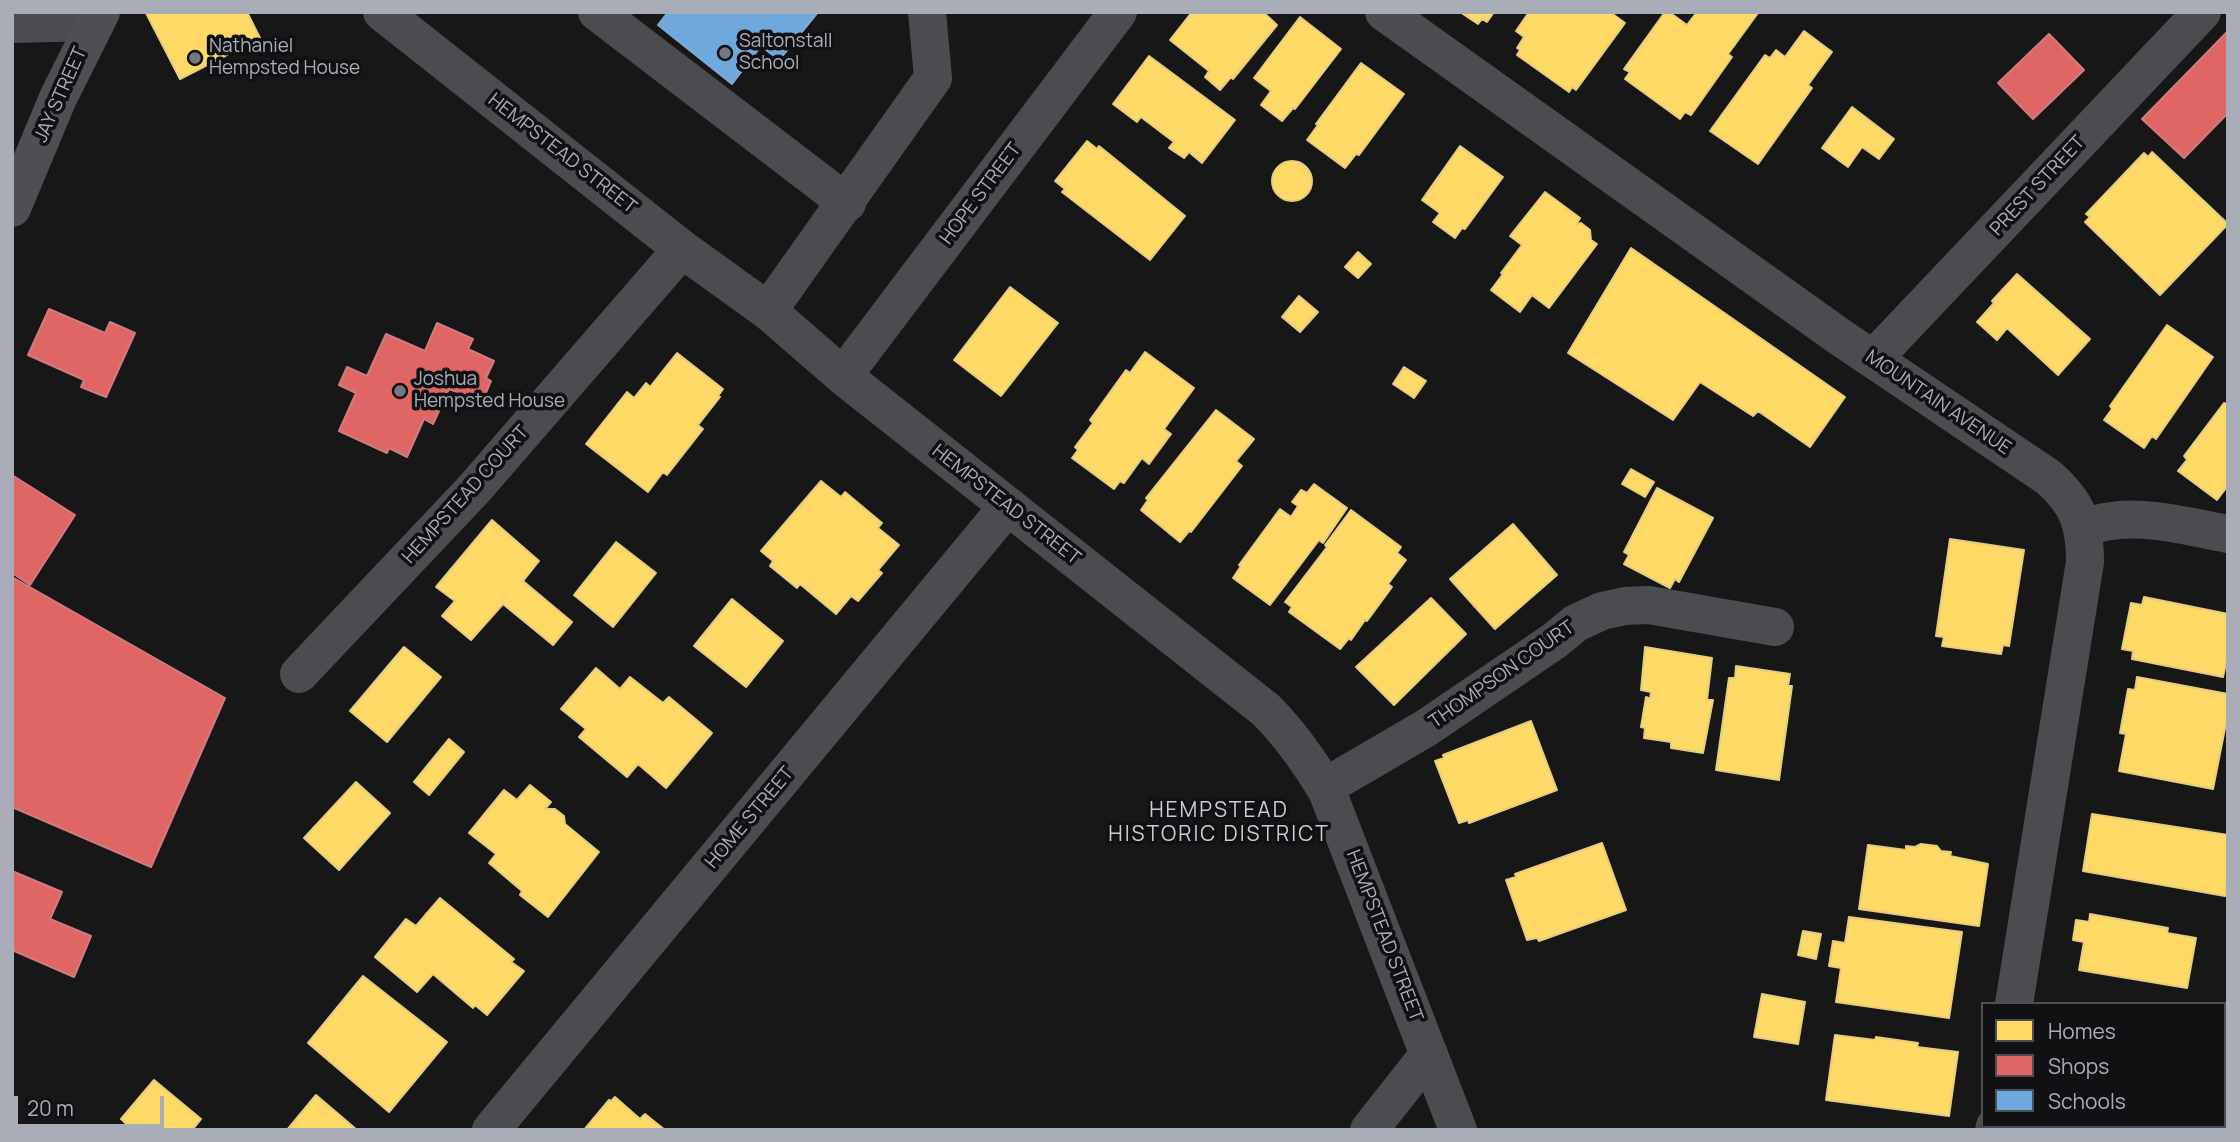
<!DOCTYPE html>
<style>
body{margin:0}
#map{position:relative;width:2240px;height:1142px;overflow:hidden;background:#171717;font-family:Manrope,sans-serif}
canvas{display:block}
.frame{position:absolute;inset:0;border:14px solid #a8adb8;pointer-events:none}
.legend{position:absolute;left:1981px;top:1002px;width:245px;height:126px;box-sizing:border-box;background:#111113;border:2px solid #4d4f55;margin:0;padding:9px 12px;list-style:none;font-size:21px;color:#a8adb8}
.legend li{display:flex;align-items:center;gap:14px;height:35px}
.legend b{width:35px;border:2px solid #4d4f55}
.scale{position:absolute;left:14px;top:1096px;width:150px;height:32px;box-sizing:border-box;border:4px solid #a8adb8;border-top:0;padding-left:9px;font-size:21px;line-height:24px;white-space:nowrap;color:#a8adb8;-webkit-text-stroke:5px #111113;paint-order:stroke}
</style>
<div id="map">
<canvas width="2240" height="1142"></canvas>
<div class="frame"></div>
<ul class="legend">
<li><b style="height:19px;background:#ffd966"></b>Homes</li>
<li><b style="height:19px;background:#e06666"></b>Shops</li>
<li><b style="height:19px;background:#6fa8dc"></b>Schools</li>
</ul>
<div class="scale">20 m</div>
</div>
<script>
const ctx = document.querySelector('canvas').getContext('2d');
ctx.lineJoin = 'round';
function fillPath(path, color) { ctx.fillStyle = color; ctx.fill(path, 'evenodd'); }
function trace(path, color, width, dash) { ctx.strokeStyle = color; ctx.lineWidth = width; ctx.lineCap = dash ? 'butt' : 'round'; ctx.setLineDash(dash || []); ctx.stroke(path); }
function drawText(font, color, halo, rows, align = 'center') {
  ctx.font = font + ' Manrope,sans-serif'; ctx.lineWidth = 7; ctx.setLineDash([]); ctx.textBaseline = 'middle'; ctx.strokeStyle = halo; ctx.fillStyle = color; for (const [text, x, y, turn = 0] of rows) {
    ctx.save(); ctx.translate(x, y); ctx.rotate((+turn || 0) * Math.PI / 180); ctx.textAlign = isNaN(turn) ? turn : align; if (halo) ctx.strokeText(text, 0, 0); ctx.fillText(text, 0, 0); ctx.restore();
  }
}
const homes = new Path2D(`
 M247 12 260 38 180 79 146 13Z
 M1192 12H1263L1277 25 1233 79 1231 77 1220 90 1205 77 1209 71 1170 40Z
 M1460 12H1494L1487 22 1482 19 1478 24Z
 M1529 12H1610L1625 23 1576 90 1572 87 1569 92 1517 55 1520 50 1517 48 1524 37 1516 31Z
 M1665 12H1669L1687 25 1697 12 1758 13 1728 54 1732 57 1691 115 1685 112 1680 119 1625 79 1630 72 1624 69Z
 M1300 17 1341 49 1295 109 1293 108 1282 121 1261 105 1271 91 1254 78Z
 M1804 31 1832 52 1808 85 1812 88 1758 164 1710 131 1765 55 1770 58 1776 50 1785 57Z
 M1149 56 1235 120 1202 163 1189 152 1184 158 1169 148 1174 142 1141 117 1137 122 1113 104Z
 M1361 63 1404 94 1359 155 1356 154 1345 168 1307 140 1318 125 1316 124Z
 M1852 107 1894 139 1879 159 1862 147 1848 167 1822 148Z
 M1087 141 1097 149 1099 146 1185 216 1150 260 1062 192 1065 189 1055 181Z
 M1460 146 1503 177 1465 229 1462 228 1455 238 1433 222 1440 213 1422 200Z
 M2152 152 2228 224 2160 295 2085 222 2090 217 2086 214 2144 153 2148 157Z
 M1272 181a20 20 0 1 1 40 0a20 20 0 1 1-40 0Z
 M1545 192 1580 218 1576 225 1581 223 1590 230 1591 240 1597 244 1549 308 1532 295 1520 312 1491 290 1503 274 1501 273 1522 245 1510 236Z
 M1631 248 1845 397 1810 447 1758 411 1753 416 1700 382 1673 420 1568 353Z
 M1358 252 1371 264 1358 278 1345 267Z
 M2017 274 2090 339 2058 375 2007 328 1997 340 1977 322 1994 303 1992 301Z
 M1010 287 1058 323 1001 396 954 360Z
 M1299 296 1318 312 1300 332 1282 317Z
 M2167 325 2213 357 2156 439 2152 436 2144 448 2104 420 2112 409 2110 406Z
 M1145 352 1194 388 1164 429 1171 434 1149 464 1142 458 1124 483 1120 481 1114 489 1072 458 1078 450 1075 447 1093 423 1090 420 1126 370 1130 373Z
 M677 353 723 389 718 396 720 397 698 425 703 429 667 475 663 472 648 492 586 444 627 392 634 398 646 383 650 387Z
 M1404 367 1426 381 1414 398 1393 384Z
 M2224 403 2228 405V489L2226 488 2217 500 2178 471 2187 460 2184 456Z
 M1216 410 1254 439 1236 461 1242 466 1191 532 1189 531 1180 542 1141 510 1148 500 1146 498Z
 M1631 469 1654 482 1645 497 1622 484Z
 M821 481 841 497 845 492 882 523 878 528 899 545 878 570 882 573 858 601 851 596 836 614 800 584 797 588 770 566 773 561 761 551Z
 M1314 484 1347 508 1323 543 1319 540 1270 605 1233 578 1241 566 1239 565 1280 509 1291 517 1298 506 1292 502 1301 490 1307 493Z
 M1657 488 1713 518 1679 582 1675 579 1670 588 1624 564 1629 555 1624 552Z
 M1351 510 1401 547 1397 553 1406 560 1388 584 1392 587 1367 621 1365 620 1351 640 1349 638 1340 649 1289 612 1292 607 1285 602 1327 547 1325 545Z
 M492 520 539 561 523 581 572 622 553 645 503 604 471 640 442 616 455 601 436 587Z
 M1513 524 1557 575 1495 629 1450 579Z
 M1950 539 2024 550 2009 646 2003 645 2001 654 1942 646 1944 637 1936 636Z
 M616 542 656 573 613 627 574 595Z
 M2144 597 2228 614V654L2223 677 2132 659 2133 651 2122 649 2131 603 2142 605Z
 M1431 598 1466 634 1394 705 1356 667Z
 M732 599 783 641 746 687 694 646Z
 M404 647 441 677 387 742 350 711Z
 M1645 647 1712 658 1707 700H1713L1703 753 1671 748V742L1644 738 1645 728 1641 727 1646 697 1650 699 1651 692 1641 690Z
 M1736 666 1790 674 1788 686H1792L1779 780 1716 770 1729 678H1735Z
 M596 668 620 689 630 677 663 703 669 697 712 733 666 788 638 764 627 777 579 737 586 729 561 709Z
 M2137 677 2228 694V713L2213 789 2119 771 2126 734 2120 733 2128 689 2135 690Z
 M1531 721 1557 790 1469 823 1468 820 1459 823 1435 761 1444 758 1443 755Z
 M449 739 464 752 429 795 414 782Z
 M356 782 390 813 339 870 304 838Z
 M530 785 551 802 545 809H555L564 816 565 824 599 852 548 917 520 895 522 891 489 863 496 854 469 833 504 790 517 800Z
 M2092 814 2228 835V879L2225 896 2083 871Z
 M1602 843 1626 910 1539 941 1537 938 1527 940 1506 880 1516 877 1515 874Z
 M1921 844 1937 846 1941 851 1951 852 1950 856 1988 864 1979 926 1859 909 1868 845 1906 850V846L1915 847Z
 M440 898 514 959 511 962 524 971 487 1015 475 1005 473 1008 433 974 417 992 375 957 406 919 416 926Z
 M2090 914 2168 928 2167 933 2196 938 2187 988 2079 970 2084 942 2073 940 2076 920 2089 922Z
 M1849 917 1962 932 1949 1018 1836 1002 1841 968 1829 966 1833 941 1845 943Z
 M1803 931 1821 934 1816 959 1798 955Z
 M363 976 447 1042 389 1112 308 1043Z
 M1762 994 1805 1002 1798 1044 1754 1037Z
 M1835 1035 1875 1040 1876 1037 1918 1043 1917 1047 1958 1052 1949 1116 1826 1100Z
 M154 1080 201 1119 192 1130H133L121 1119Z
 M316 1095 357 1130H287Z
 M615 1097 640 1119 645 1114 665 1130H584L609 1100 611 1101Z
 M2045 1126H2149L2153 1127V1130H2052V1127Z`);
fillPath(homes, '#ffd966');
trace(homes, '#e5cc7f', 2);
const shops = new Path2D(`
 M2228 31V113L2184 158 2142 119Z
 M2049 34 2084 70 2033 119 1998 83Z
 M49 309 105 333 110 322 135 333 106 397 81 387 84 380 28 355Z
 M437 323 473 339 468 349 494 361 486 378 491 381 482 402 449 389 433 424 424 419 407 457 389 448 387 453 339 431 356 393 339 385 347 367 367 376 386 334 425 351Z
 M12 475 75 515 30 585 12 573Z
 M12 577 225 698 151 867 12 807Z
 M12 871 62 892 50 919 91 936 74 977 12 950Z`);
fillPath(shops, '#e06666');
trace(shops, '#cf7b7f', 2);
const schools = new Path2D(`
 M668 12H818L779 60 761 46 732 84 658 25Z`);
fillPath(schools, '#6fa8dc');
trace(schools, '#80aad1', 2);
trace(new Path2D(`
 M382 12 682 249 768 311 843 376 1266 710C1291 735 1309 761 1327 791L1458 1130
 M597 12 847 203
 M1384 12 1840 337 2048 477C2078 503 2085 524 2085 562L2014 1004
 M12 24 96 22
 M768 311 933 78 927 12
 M1873 359 2202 12
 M843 376 1118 12
 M2083 528C2131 510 2179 525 2228 534
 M299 674 474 489 682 249
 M1325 787 1426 728 1554 641 1576 623 1602 611 1625 606 1649 605 1775 627
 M491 1130 1008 506
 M1369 1130 1429 1054
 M1994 1130 1995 1126`), '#4b4c50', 38);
trace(new Path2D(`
 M12 208 58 98 101 12`), '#4d4f52', 38);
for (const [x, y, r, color] of [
 [725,53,7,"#757880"],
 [195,58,7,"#757880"],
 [400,391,7,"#757880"]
]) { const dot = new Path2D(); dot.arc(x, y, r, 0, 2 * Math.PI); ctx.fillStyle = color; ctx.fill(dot); trace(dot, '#111113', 2.5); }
drawText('19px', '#a8adb8', '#111113', [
 ["Saltonstall",739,42],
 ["School",739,64],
 ["Nathaniel",209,47],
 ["Hempsted House",209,69],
 ["Joshua",414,380],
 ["Hempsted House",414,402]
], 'left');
drawText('19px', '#a8adb8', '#111113', [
 ["JAY STREET",61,95,-66],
 ["HEMPSTEAD STREET",562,154,38],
 ["PREST STREET",2038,186,-47],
 ["HOPE STREET",981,194,-53],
 ["MOUNTAIN AVENUE",1938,403,34],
 ["HEMPSTEAD COURT",466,495,-48],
 ["HEMPSTEAD STREET",1006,505,38],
 ["THOMPSON COURT",1502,675,-35],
 ["HOME STREET",750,818,-50],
 ["HEMPSTEAD STREET",1384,936,69]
]);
ctx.letterSpacing = '2px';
drawText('21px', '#c9ccd4', '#111113', [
 ["HEMPSTEAD",1219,811],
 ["HISTORIC DISTRICT",1219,835]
]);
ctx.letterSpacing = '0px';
</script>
